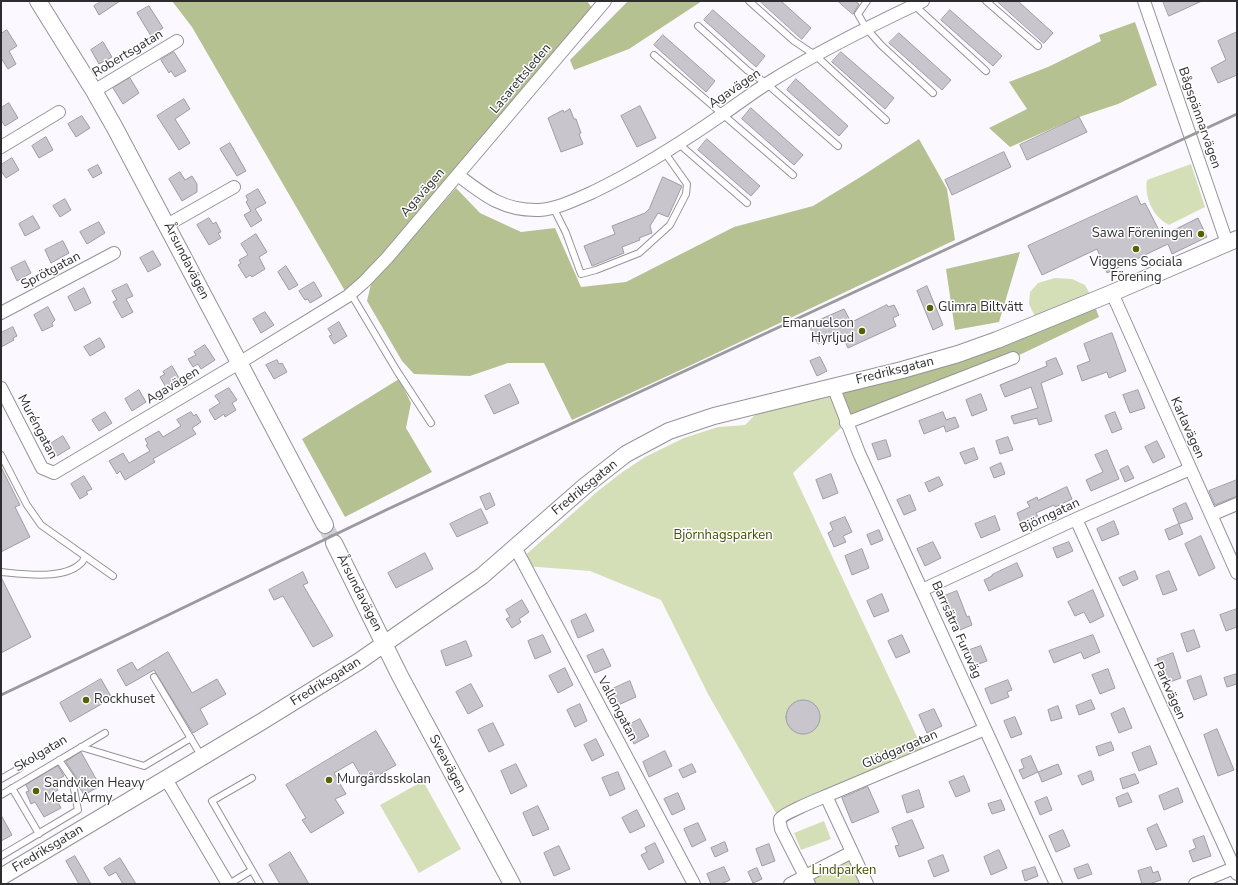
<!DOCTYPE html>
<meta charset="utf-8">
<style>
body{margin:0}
#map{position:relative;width:1238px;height:885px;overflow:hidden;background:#fbf9ff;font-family:"Nunito Sans",sans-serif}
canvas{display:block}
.frame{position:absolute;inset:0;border:2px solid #2e2d30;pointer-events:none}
</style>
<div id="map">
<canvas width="1238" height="885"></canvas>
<div class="frame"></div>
</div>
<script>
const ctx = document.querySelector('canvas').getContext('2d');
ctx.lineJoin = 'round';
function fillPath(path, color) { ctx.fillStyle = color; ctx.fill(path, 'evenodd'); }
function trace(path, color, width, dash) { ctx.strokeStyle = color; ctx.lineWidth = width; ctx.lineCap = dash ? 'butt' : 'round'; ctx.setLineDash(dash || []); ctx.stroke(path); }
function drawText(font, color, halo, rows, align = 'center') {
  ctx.font = font + ' "Nunito Sans",sans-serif'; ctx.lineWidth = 3; ctx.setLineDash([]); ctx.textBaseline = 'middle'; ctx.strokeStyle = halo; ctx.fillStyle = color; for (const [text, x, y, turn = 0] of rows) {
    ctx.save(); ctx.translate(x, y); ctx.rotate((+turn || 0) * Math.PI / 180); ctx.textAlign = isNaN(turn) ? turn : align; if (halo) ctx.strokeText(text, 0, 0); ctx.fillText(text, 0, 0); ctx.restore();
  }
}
fillPath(new Path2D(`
 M1191 164 1205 207 1169 225C1153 217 1144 197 1147 180Z
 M1055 278 1072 279 1085 285 1091 296 1036 319 1029 304 1030 292 1038 283Z
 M833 386 846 423 793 473 925 754 780 820 708 694 661 600 590 571 525 566 521 559 598 491 621 473 645 457 684 438 718 427 745 425 767 403Z
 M423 781 461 849 419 873 380 805Z
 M824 821 831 839 801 850 794 833Z
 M852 852 866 884H809L805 876Z`), '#d4dfb7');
fillPath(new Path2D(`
 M172 1H587L592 8 367 274 345 291 192 27Z
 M628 1H702L629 49 574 70 570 60Z
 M1135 22 1157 85 1118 104 1076 118 1010 147 989 128 1027 109 1009 82 1048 67 1101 41 1099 35Z
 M919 139 947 189 955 240 687 367 572 420 544 363H508L470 376 414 374 402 361 367 301 371 284 456 188 480 213 521 232 555 228 581 287 626 282 734 227 813 206 862 176Z
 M1020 252 999 322 955 330 946 269Z
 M1093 301 1099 317 1013 358 846 423 833 386 902 370Z
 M399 379 411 403 406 428 432 472 345 517 302 439Z`), '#b5c191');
const building = new Path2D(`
 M102 1H120L99 15 94 6Z
 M760 1H781L811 28 802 39Z
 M838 1H855L859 4 853 14Z
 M997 1H1018L1053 33 1044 43Z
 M1163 1H1202L1169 16Z
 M149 6 163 28 151 36 137 13Z
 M713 10 765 56 756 67 704 20Z
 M950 10 1002 56 993 66 941 20Z
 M7 30 17 46 9 51 16 64 8 69 1 58V34Z
 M1237 32V75L1218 83 1211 68 1226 60 1218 41Z
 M899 33 951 80 942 90 889 43Z
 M663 35 715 81 706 92 654 45Z
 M103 42 112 57 99 64 91 50Z
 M174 52 186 71 175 77 171 71 169 73 161 60Z
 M841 52 894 98 885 109 832 62Z
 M130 78 139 93 123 104 113 88Z
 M796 79 848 126 839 136 787 90Z
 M184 99 190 109 175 119 190 143 179 150 157 116Z
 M9 103 18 118 5 126 1 120V108Z
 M640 106 656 138 637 147 621 116Z
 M751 108 803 155 794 165 742 119Z
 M570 109 574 119H576L581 133 579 134 583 144 561 152 548 118 563 110 564 112Z
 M82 116 90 128 76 137 68 124Z
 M1079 117 1087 132 1027 160 1020 145Z
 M46 137 53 150 39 158 32 146Z
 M707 139 760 186 751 196 698 150Z
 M230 143 246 171 237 176 220 149Z
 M1004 152 1011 167 952 195 945 180Z
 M12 158 19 170 6 178 1 171V165Z
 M98 165 102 173 93 178 88 170Z
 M180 172 185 180 192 176 197 184V192L182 201 169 179Z
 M663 177 682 186 668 217 658 213 650 226 652 233 639 238 640 240 622 247 624 253 592 266 584 246 615 234 612 226 645 213 649 209Z
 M258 189 266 203 255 209 262 220 251 227 244 215 251 211 246 202 248 200 246 196Z
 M1137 196 1141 205 1145 203 1162 236 1198 218 1207 237 1172 254 1168 244 1107 273 1097 249 1042 275 1028 246Z
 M65 199 71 210 60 217 53 206Z
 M33 216 40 228 25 236 19 224Z
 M209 218 213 224 216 222 221 232 218 233 221 238 209 245 197 225Z
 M99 222 105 233 87 244 80 232Z
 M256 234 267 252 259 257 265 269 252 277 250 275 246 278 238 265 241 263 239 260 248 255 241 244Z
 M63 241 69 253 51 263 45 250Z
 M153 251 161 265 148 272 140 258Z
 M25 261 31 273 17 281 11 268Z
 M286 266 298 285 289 290 278 272Z
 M314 282 322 296 310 303 308 299 305 300 299 291Z
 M127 284 133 296 126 299 133 312 122 318 113 302 117 300 112 291Z
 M927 286 943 325 933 330 917 291Z
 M84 288 91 303 75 311 68 297Z
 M887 305 888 307 894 305 899 315 893 318 896 326 848 348 841 334 818 344 810 328 816 325 814 322 844 309 851 322Z
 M48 307 55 320 52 323 53 326 42 331 34 315Z
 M265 312 274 325 261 333 253 319Z
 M339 322 347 336 334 344 329 336 332 335 328 329Z
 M13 327 17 336 13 338 14 340 1 347V333Z
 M1112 333 1126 371 1109 378 1107 372 1082 381 1077 366 1090 361 1084 344Z
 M100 338 105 347 90 356 84 347Z
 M205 345 215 360 201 369 198 364 193 367 188 359 196 355 194 352Z
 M820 357 827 371 817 376 810 361Z
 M1056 358 1063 374 1041 383 1052 421 1039 425 1037 418 1014 424 1011 416 1038 408 1031 387 1005 397 1000 385 1047 366 1046 362Z
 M277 360 279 364 282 363 287 372 274 379 266 365Z
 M172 366 181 381 167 389 160 377 165 374 163 372Z
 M510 384 519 403 494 414 485 396Z
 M229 388 237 400 232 403 236 410 225 417 224 414 215 420 209 410 220 403 215 396Z
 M139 390 146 402 132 411 125 399Z
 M1138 390 1145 408 1130 413 1123 395Z
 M981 394 987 410 972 416 966 400Z
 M105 412 112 423 99 431 92 420Z
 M191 412 194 416 196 414 201 422 192 428 196 434 153 459 155 462 125 480 120 471 117 474 109 461 123 453 129 463 150 451 146 445 148 444 145 439 159 431 163 437 181 426 177 420Z
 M943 412 946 420 955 417 959 427 946 432 944 426 924 434 919 421Z
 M1115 412 1122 429 1112 433 1105 416Z
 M63 436 70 448 57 456 50 444Z
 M1008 437 1013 450 1000 454 996 441Z
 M886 440 891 456 878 460 872 444Z
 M1157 441 1165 457 1153 463 1145 447Z
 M974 448 978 459 965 464 960 453Z
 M1107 450 1119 479 1091 491 1086 480 1103 472 1095 455Z
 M1001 463 1005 474 994 478 990 468Z
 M1128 466 1134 478 1125 482 1120 470Z
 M1 467 20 505 15 507 30 537 1 552Z
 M831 474 838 493 823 499 816 480Z
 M84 476 92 489 86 492 88 494 80 499 71 484Z
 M939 477 943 485 929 492 925 483Z
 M1237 480V496L1215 505 1209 491Z
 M1067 487 1072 499 1055 507 1054 505 1036 513 1038 517 1021 524 1017 513 1030 507 1027 502 1037 497 1038 500Z
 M490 493 495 505 486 510 480 497Z
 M910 495 916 510 904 515 897 500Z
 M1186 503 1193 519 1179 524 1173 509Z
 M481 509 488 523 457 537 450 524Z
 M995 516 1000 530 981 538 975 524Z
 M845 517 852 532 843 536 846 542 834 547 828 533 833 530 830 523Z
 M1114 521 1119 534 1102 541 1097 529Z
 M1179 524 1183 534 1169 540 1165 530Z
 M879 530 883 540 871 545 867 535Z
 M1201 536 1215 568 1199 576 1185 544Z
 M933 542 941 558 925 566 917 549Z
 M1069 542 1073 551 1057 558 1053 548Z
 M862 549 869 568 852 575 845 556Z
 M425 553 433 569 396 588 388 573Z
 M1017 563 1023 576 989 591 984 580 992 576V575Z
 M1135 571 1138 579 1123 586 1119 578Z
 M1169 571 1177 590 1163 595 1156 576Z
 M303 572 308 583 303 585 333 636 313 647 283 596 274 600 269 590Z
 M1 577 31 637 1 653Z
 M1093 590 1104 616 1090 623 1084 612 1075 616 1068 602Z
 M957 591 967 617 969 616 972 625 960 630 953 613 949 615 942 597Z
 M882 594 889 611 874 617 867 601Z
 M522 600 529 612 519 619 521 622 512 628 506 619 510 617 506 610Z
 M1237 609V627L1226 631 1220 615Z
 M586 614 594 631 578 638 571 621Z
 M1194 630 1200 647 1187 652 1181 634Z
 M543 635 551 652 535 659 528 641Z
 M902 635 910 652 896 658 888 641Z
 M1093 635 1100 652 1084 659 1081 652 1054 663 1049 651Z
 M466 641 472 656 446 666 441 651Z
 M981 646 987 661 970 667 964 652Z
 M603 649 611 666 595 673 587 656Z
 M168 652 192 693 217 679 226 694 200 709 208 724 193 733 154 670 126 686 117 670 132 662 137 670Z
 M1173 653 1181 678 1167 683 1157 659Z
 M565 668 573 685 558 693 549 676Z
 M1108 669 1115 688 1100 694 1092 675Z
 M1237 674V684L1227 687 1224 678Z
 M1201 676 1207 695 1194 700 1187 681Z
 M101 679 112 698 70 722 60 703Z
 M1008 680 1012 690 1007 692 1009 697 991 704 985 689Z
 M630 681 636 697 616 706 610 690Z
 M471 684 483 706 468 714 456 692Z
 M786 717a17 17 0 1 1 34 0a17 17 0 1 1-34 0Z
 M1091 700 1095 709 1079 715 1076 706Z
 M580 704 587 721 575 727 567 710Z
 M1058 706 1062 718 1051 721 1048 710Z
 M1124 708 1132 728 1119 733 1111 714Z
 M934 709 942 726 927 733 919 715Z
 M1015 717 1022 734 1011 738 1004 721Z
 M640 719 649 736 634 744 625 727Z
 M493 723 504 745 489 752 478 730Z
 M1217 729 1234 770 1218 776 1204 735Z
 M376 731 396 765 365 783 353 762 334 773 346 794 335 799 344 813 311 833 302 820 306 818 286 785Z
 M596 739 604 755 592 761 584 745Z
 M1111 742 1114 750 1099 756 1096 747Z
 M1150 746 1157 764 1139 771 1132 753Z
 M665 751 672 766 649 777 643 762Z
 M81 752 100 786 84 795 77 783 76 777 66 762Z
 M1031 756 1038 772 1058 764 1062 774 1042 782 1038 772 1023 779 1019 770 1024 768 1021 760Z
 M516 764 527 786 511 794 501 771Z
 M692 764 696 772 683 778 679 770Z
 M58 766 64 776 53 782 58 790 53 793 61 808 44 817 35 802 31 804 26 792 29 791 26 785Z
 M1091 771 1094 780 1082 785 1078 776Z
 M618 772 625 789 610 796 602 778Z
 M1135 774 1139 783 1123 789 1120 779Z
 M964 776 970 791 956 797 949 782Z
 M868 787 879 812 852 823 842 798Z
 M1178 788 1183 802 1164 810 1159 796Z
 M919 790 924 807 907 813 902 796Z
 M678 793 685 809 672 815 664 799Z
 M1128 793 1132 802 1119 807 1116 798Z
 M1047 797 1052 810 1040 815 1035 802Z
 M1001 800 1005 810 992 814 988 804Z
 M538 806 549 829 533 836 523 813Z
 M637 810 645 826 630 833 622 818Z
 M1 815 12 835 1 841Z
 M912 820 924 848 899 857 895 846 899 845 892 828Z
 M698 823 706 840 692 847 684 829Z
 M1157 824 1167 846 1156 850 1147 829Z
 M1063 830 1070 846 1056 852 1049 836Z
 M1204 836 1211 856 1193 862 1189 851 1196 848 1193 840Z
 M725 842 728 851 715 857 711 848Z
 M655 843 664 862 649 870 641 855 647 852 645 848Z
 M769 844 775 861 762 866 756 849Z
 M559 846 570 869 554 876 544 853Z
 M999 850 1007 868 991 875 984 857Z
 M290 852 309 884H280L269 865Z
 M943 855 949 871 934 877 928 861Z
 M75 856 91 884H79L66 861Z
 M120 858 136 884H123L116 872 109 876 104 868Z
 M1088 864 1092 874 1078 879 1074 869Z
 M724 867 730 880 721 884H711L707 874Z
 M1035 867 1038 876 1025 881 1022 871Z
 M1151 867 1153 873 1158 871 1161 880 1149 884H1142L1138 871Z
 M757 868 762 879 753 883 748 872Z`);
fillPath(building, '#c8c5cc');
trace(building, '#9f9da3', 1);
trace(new Path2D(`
 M325 525 334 543`), '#d2d0d6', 16, [16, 8]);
const lane = new Path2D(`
 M749 1 794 41 815 55 886 120
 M867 1 858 14 866 28 881 45 933 93
 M986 1 1038 46
 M913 4 986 71
 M698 26 747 70 767 84 838 146
 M654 55 793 175
 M679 144 747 203
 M553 207 566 233 581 274 596 270 639 253 670 225 686 194 687 184 665 153
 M351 294 397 371 431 423
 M1 455 27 505 41 525 113 576
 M1 572C22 574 63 580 80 564 82 563 84 559 85 556
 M154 677 202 757
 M81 747 144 766 191 738
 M252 778 212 801 260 884
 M1 779 20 768
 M12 788 39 834
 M1 795 105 733
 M1 856 78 810 72 779 59 760
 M229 884 252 870`);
const street = new Path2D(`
 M1144 1 1227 243
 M94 91 177 41
 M1 147 59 112
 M458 175C484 195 503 211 539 210 557 209 577 199 593 192 639 170 681 143 723 114 738 104 752 93 768 83 817 52 870 26 923 1
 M167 225 234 187
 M1112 293 1237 573
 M1 313 114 253
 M833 386 859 453 1056 884
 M1 388 42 468 54 473 239 363 348 296 364 282 387 258 605 1
 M846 423 1013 358
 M1211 515 1237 504
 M1076 519 1237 874
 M515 547 694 884
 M922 590 1076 519 1190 469
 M166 779 228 884
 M826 796 985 729
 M790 884 852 852
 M809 884 781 829C781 826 779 822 780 819 782 814 819 799 826 796L867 884
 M1195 884 1234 868`);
const secondary = new Path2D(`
 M38 1 94 91 115 128 325 525
 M334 543 400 676 512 884
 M1 877 261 722 358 662 482 576 585 486 626 454 669 431 714 416 902 370 958 354 997 340 1112 293 1237 239`);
trace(lane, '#959399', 8);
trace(street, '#959399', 14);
trace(secondary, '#959399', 18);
trace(lane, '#fff', 6);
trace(street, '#fff', 12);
trace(secondary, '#fff', 16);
trace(new Path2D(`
 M1 695 81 657 386 510 1237 114`), '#9b9a9e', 3);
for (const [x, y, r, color] of [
 [1201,234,4,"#536204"],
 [1136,249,4,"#536204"],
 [930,308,4,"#536204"],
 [862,331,4,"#536204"],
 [86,700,4,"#536204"],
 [329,780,4,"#536204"],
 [36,791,4,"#536204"]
]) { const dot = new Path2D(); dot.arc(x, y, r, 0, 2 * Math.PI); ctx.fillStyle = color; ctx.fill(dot); trace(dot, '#fff', 1.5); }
drawText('13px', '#2e2d30', '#fff', [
 ["Robertsgatan",128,54,-31],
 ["Lasarettsleden",521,79,-50],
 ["Agavägen",735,89,-34],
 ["Bågspännarvägen",1199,118,71],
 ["Agavägen",423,193,-49],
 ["Årsundavägen",186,261,63],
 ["Sprötgatan",51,271,-28],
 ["Fredriksgatan",895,371,-14],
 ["Agavägen",173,386,-31],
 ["Muréngatan",37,427,62],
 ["Karlavägen",1187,428,66],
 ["Fredriksgatan",585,488,-39],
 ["Björngatan",1050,516,-25],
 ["Årsundavägen",359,593,63],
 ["Barrsätra Furuväg",956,630,66],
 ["Fredriksgatan",326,682,-32],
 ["Parkvägen",1169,691,66],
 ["Vallongatan",617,709,62],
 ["Glödgargatan",900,750,-23],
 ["Skolgatan",41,754,-31],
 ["Sveavägen",447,764,62],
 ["Fredriksgatan",48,849,-31]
]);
drawText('13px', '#2e2d30', '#fff', [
 ["Sawa Föreningen",1193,234,"right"],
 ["Viggens Sociala",1136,263,"center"],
 ["Förening",1136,278,"center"],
 ["Glimra Biltvätt",938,308],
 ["Emanuelson",854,324,"right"],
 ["Hyrljud",854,339,"right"],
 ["Rockhuset",94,700],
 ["Murgårdsskolan",337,780],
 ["Sandviken Heavy",44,784],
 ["Metal Army",44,799]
], 'left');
drawText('13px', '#434f00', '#fff', [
 ["Björnhagsparken",723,536],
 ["Lindparken",844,871]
]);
</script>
